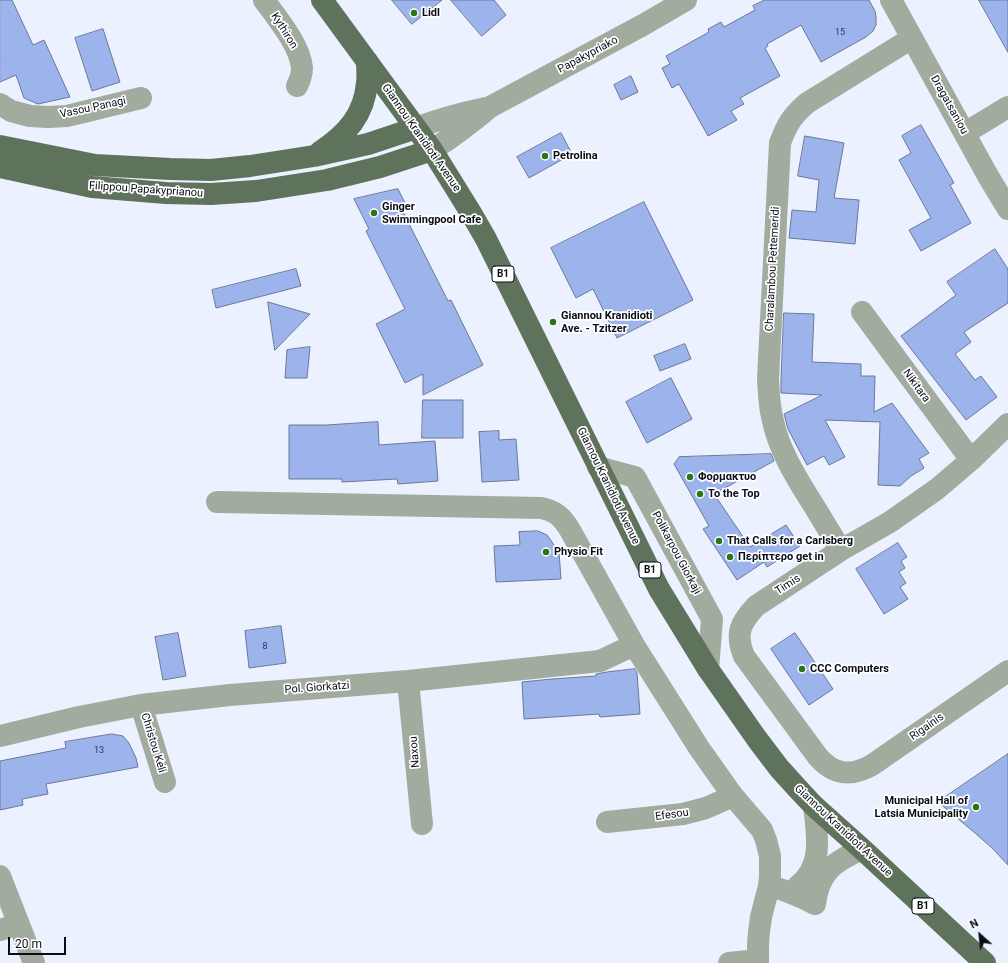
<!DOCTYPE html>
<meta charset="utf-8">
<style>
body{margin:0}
#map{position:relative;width:1008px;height:963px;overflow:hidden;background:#ebf1ff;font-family:Roboto,sans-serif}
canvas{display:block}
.north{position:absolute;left:960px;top:915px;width:40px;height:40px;-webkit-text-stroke:3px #fff;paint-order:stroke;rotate:333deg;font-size:11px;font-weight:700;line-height:16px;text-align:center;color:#090d18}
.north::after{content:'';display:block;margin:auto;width:14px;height:18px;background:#090d18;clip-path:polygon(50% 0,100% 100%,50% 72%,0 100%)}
.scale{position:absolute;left:8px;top:937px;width:58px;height:18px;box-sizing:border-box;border:2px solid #090d18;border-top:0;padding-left:5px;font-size:12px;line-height:14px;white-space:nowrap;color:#090d18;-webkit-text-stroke:3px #fff;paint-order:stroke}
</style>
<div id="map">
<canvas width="1008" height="963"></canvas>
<div class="north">N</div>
<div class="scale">20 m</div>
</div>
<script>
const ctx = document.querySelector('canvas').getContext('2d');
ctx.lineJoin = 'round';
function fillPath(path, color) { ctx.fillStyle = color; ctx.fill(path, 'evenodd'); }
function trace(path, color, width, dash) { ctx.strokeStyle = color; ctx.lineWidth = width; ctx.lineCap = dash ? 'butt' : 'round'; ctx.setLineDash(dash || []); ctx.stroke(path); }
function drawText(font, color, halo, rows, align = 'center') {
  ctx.font = font + ' Roboto,sans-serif'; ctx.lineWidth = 3.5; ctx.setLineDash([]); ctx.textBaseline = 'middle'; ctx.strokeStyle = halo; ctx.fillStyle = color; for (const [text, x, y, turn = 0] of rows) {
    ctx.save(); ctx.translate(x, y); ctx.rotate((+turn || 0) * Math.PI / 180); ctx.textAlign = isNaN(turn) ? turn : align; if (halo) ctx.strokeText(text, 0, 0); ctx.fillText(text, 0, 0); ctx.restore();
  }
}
const building = new Path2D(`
 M0 0H12L33 45 44 40 70 97 38 104 24 98 16 75 0 82Z
 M392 0H442L412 24Z
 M451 0H494L506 15 482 36Z
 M765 0H869L875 11 876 17V25L873 31 866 37 821 62 801 25 767 44 768 46 765 48 780 76 740 98 744 104 731 111 737 120 708 136 679 84 672 88 662 68 670 64 666 56 709 32 708 29 721 22 724 27 755 10 753 6Z
 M979 0H1008V52Z
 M103 29 120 82 92 91 75 38Z
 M631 76 638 92 621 100 614 85Z
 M921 125 954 183 950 185 971 223 921 251 909 230 931 218 899 160 911 153 902 136Z
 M561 133 572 154 529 178 517 157Z
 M805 136 844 143 834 198 859 200 855 244 789 238 792 210 816 212 819 180 798 176Z
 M398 189 405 203 400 206 448 301 451 300 483 365 423 395V374L405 383 376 324 405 309 366 231 369 229 354 199Z
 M644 202 693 300 617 338 593 289 576 298 551 248Z
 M995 249 1008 269V303L964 332 971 342 955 354 975 380 981 376 997 397 966 420 901 336 956 295 947 282Z
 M296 269 301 286 216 308 212 290Z
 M268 302 310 314 275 350Z
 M784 313 814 314 812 362 861 364V376H875L874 412 892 403 929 453 919 459 924 468 911 476 900 486 878 485 880 422 825 420 845 457 829 465 824 456 807 465 788 429 784 414 822 395 781 393V379Z
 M685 344 691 359 660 371 654 356Z
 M310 347 307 378H285L287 350Z
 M671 378 692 419 647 443 626 402Z
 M423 400H463V438H422Z
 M378 422 379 445 435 441 438 481 398 484 397 479 342 482V479H289V425H326Z
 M499 431V440L516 439 519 480 482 482 479 432Z
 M771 454 774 461 714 494 750 547 786 525 800 546 767 567 764 562 737 580 703 529 709 526 674 464 679 457Z
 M538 531 547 535 559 552 561 579 496 582 494 546 520 545 519 532Z
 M898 543 907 557 901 561 905 568 899 572 906 583 900 587 908 599 884 614 856 569Z
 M281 626 286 663 249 668 245 631Z
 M178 633 186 676 163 680 155 637Z
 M795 633 833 689 809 705 771 649Z
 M635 669 637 673 640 714 600 717 599 714 524 719 522 682 552 679 596 676V674L607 672Z
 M112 734 123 736 129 743 136 758 138 767 46 784 48 794 22 799 23 805 0 810V761L66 748 65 742Z
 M1008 754V865L992 848 975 833 938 802Z`);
fillPath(building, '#9db3eb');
trace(building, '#6b7896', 1);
trace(new Path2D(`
 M264 0C277 18 300 45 302 68 302 74 300 80 297 86
 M891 0 988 176 1008 209
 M0 104 11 111 30 116 48 117 67 116 141 98
 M416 128C439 119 462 113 486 108
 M965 133 1008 107
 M432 150C453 137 471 123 490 107L643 25 686 0
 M862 312 971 460
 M1008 424 971 460 937 489 890 522 841 550 756 606C740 623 735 634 744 656L818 757C834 775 851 777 872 765L1008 671
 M598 467 635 477 712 619 708 669
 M217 502 541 508C556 511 562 517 570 530L634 645 699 748 733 796 762 830 766 840 770 856V876L769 886 761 917 759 932 758 945V963
 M841 550C830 533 820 515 809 498 794 474 779 449 773 421 769 407 769 393 768 379L780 143C787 124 792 116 807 103L912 38
 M408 681 422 824
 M141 705 165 782
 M0 736 79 717 141 705 230 695 408 681 600 661 634 645
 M607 822 683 814 706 808 733 796
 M0 876 34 963
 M769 886C786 890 800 896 815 904 819 871 834 862 862 849
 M798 886C824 866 817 834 814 806
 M0 930 18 924
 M729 963 758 960`), '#a1ac9f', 22);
trace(new Path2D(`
 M322 0 432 150 471 213 486 239 659 589 708 669 757 739 779 768 798 789 814 806 862 849 985 963
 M0 146 95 165 170 169 211 170 250 166 314 156 368 144 416 128
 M320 152C347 134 364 115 367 83 368 76 367 68 367 61
 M0 167 92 187 166 193 211 194 256 191 327 180 380 167 432 150`), '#5f725b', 22);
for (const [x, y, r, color] of [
 [414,13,4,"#2b7418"],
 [545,156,4,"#2b7418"],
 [374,213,4,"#2b7418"],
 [553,322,4,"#2b7418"],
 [690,477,4,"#2b7418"],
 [700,494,4,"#2b7418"],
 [719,541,4,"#2b7418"],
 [546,552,4,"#2b7418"],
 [730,557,4,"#2b7418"],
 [802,669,4,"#2b7418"],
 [976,807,4,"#2b7418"]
]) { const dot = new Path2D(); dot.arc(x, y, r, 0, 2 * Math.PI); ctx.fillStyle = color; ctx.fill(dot); trace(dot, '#fff', 1.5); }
drawText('9px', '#2e364d', null, [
 ["15",840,33],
 ["8",265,647],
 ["13",99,751]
]);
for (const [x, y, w] of [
 [503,274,22],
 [650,570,22],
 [923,906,22]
]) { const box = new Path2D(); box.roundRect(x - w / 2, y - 8, w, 16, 3); ctx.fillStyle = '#fff'; ctx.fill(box); trace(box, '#090d18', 1); }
drawText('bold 10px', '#090d18', null, [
 ["B1",503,274],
 ["B1",650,570],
 ["B1",923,906]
]);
drawText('bold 11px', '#090d18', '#fff', [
 ["Lidl",422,13],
 ["Petrolina",553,156],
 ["Ginger",382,207],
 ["Swimmingpool Cafe",382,220],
 ["Giannou Kranidioti",561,316],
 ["Ave. - Tzitzer",561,329],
 ["Φορμακτυο",698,477],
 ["To the Top",708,494],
 ["That Calls for a Carlsberg",727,541],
 ["Physio Fit",554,552],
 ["Περίπτερο get in",738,557],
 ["CCC Computers",810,669],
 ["Municipal Hall of",968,801,"right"],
 ["Latsia Municipality",968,814,"right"]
], 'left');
drawText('11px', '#090d18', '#fff', [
 ["Kythiron",284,31,58],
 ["Papakypriako",588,55,-28],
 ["Dragatsaniou",949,105,61],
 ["Vasou Panagi",93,108,-12],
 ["Giannou Kranidioti Avenue",421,138,55],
 ["Filippou Papakyprianou",146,190,4],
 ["Charalambou Pettemeridi",773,269,-87],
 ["Nikitara",916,386,54],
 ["Giannou Kranidioti Avenue",608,486,64],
 ["Polikarpou Giorkaji",676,553,62],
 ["Timis",788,585,-33],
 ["Pol. Giorkatzi",317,688,-4],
 ["Rigainis",927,727,-35],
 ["Christou Keli",153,743,73],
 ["Naxou",415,752,-95],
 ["Efesou",672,815,-8],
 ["Giannou Kranidioti Avenue",843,831,43]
]);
</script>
